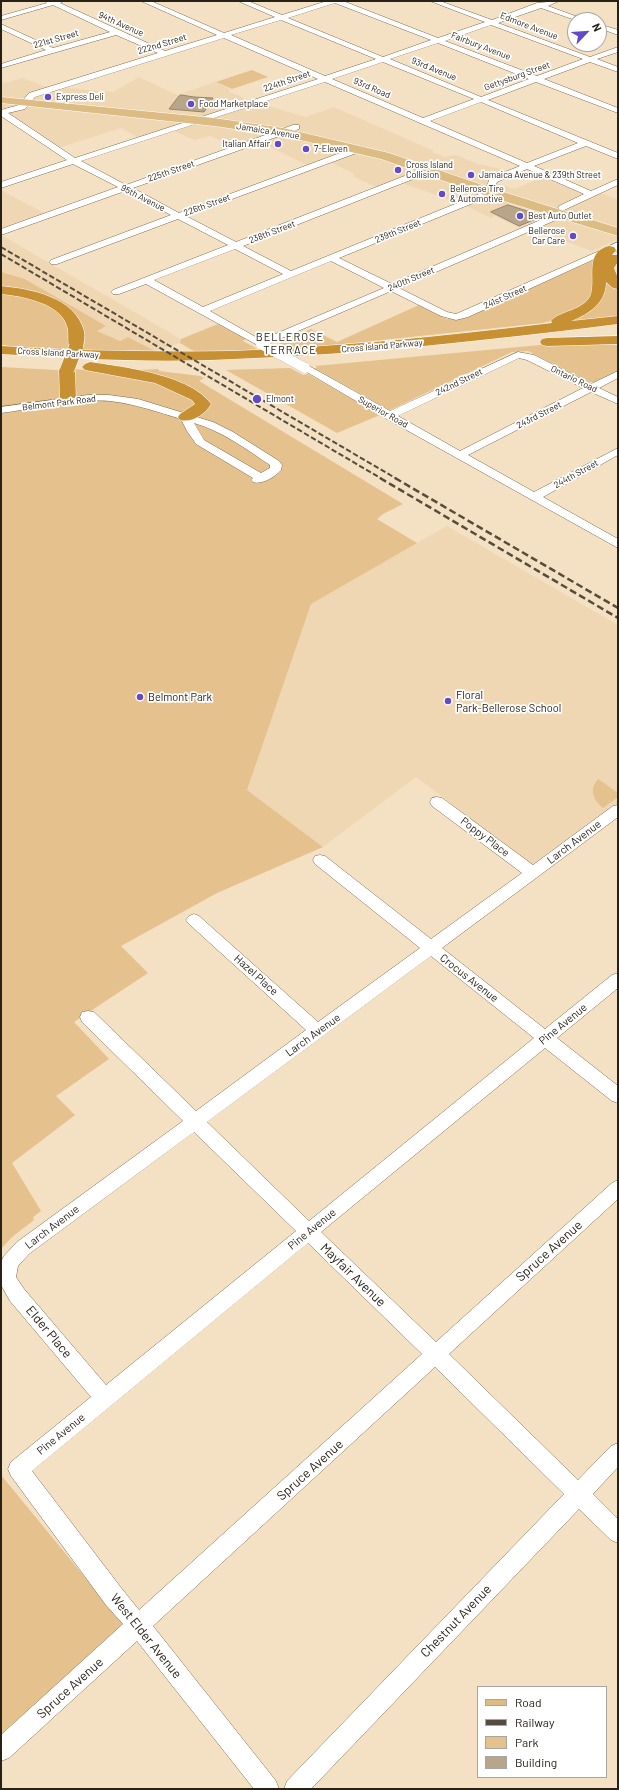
<!DOCTYPE html>
<style>
body{margin:0}
#map{position:relative;width:619px;height:1790px;overflow:hidden;background:#f4e0c3;font-family:Barlow,sans-serif}
canvas{display:block}
.frame{position:absolute;inset:0;border:2px solid #282116;pointer-events:none}
.legend{position:absolute;left:477px;top:1686px;width:130px;height:92px;box-sizing:border-box;background:#fff;border:1px solid #a9a6a2;margin:0;padding:5px 7px;list-style:none;font-size:12px;color:#282116}
.legend li{display:flex;align-items:center;gap:8px;height:20px}
.legend b{width:20px;border:1px solid #a9a6a2}
.north{position:absolute;left:567px;top:12px;width:40px;height:40px;box-sizing:border-box;background:#fff;border:1px solid #a9a6a2;border-radius:50%;rotate:65deg;font-size:11px;font-weight:700;line-height:16px;text-align:center;color:#282116}
.north::after{content:'';display:block;margin:auto;width:14px;height:18px;background:#624bc4;clip-path:polygon(50% 0,100% 100%,50% 72%,0 100%)}
</style>
<div id="map">
<canvas width="619" height="1790"></canvas>
<div class="frame"></div>
<ul class="legend">
<li><b style="height:5px;background:#ddbc84"></b>Road</li>
<li><b style="height:5px;background:#564c3d"></b>Railway</li>
<li><b style="height:11px;background:#e5c18d"></b>Park</li>
<li><b style="height:11px;background:#b8a58a"></b>Building</li>
</ul>
<div class="north">N</div>
</div>
<script>
const ctx = document.querySelector('canvas').getContext('2d');
ctx.lineJoin = 'round';
function fillPath(path, color) { ctx.fillStyle = color; ctx.fill(path, 'evenodd'); }
function trace(path, color, width, dash) { ctx.strokeStyle = color; ctx.lineWidth = width; ctx.lineCap = dash ? 'butt' : 'round'; ctx.setLineDash(dash || []); ctx.stroke(path); }
function drawText(font, color, halo, rows, align = 'center') {
  ctx.font = font + ' Barlow,sans-serif'; ctx.lineWidth = 3.5; ctx.setLineDash([]); ctx.textBaseline = 'middle'; ctx.strokeStyle = halo; ctx.fillStyle = color; for (const [text, x, y, turn = 0] of rows) {
    ctx.save(); ctx.translate(x, y); ctx.rotate((+turn || 0) * Math.PI / 180); ctx.textAlign = isNaN(turn) ? turn : align; if (halo) ctx.strokeText(text, 0, 0); ctx.fillText(text, 0, 0); ctx.restore();
  }
}
fillPath(new Path2D(`
 M139 77 177 95 215 82 231 90 228 91 251 101 306 117 334 107 434 151 432 152 444 157 456 155 478 164 506 170 515 174 496 183 515 189 543 177 580 193 604 194 618 200V239L592 251 529 228 524 230 495 216 491 218 462 204 399 182 381 189 352 176 355 174 327 161 311 167 258 141 237 148 210 136 194 140 172 130 141 139 121 128 55 149 1 112V81L5 83 22 78 44 86 113 92Z
 M1 190 44 213 1 228Z
 M1 235 181 339 180 343 155 351 129 337 120 341 97 331 105 326 25 279 1 272Z
 M447 526 618 625V808L533 870 443 797 416 777 323 847 247 790 311 603Z`), '#efd7b3');
fillPath(new Path2D(`
 M252 70 268 77 232 89 216 82Z
 M594 260C591 269 594 276 594 285 592 310 563 317 543 323L287 350 281 346 280 343 283 341 311 329 337 342 419 305 447 319 463 318Z
 M1 272 25 279 106 326 97 331 120 341 128 337 159 353 69 351 1 345V293C20 295 48 299 61 315 70 324 76 338 83 349L85 341H83L70 311 1 288Z
 M602 272 618 288V317L549 325 582 315Z
 M218 324 246 339 243 341 261 351 197 353 180 343 181 339Z
 M562 343 618 345V371L595 382H589L528 351 512 352 390 410 314 368H317L315 366Z
 M1 367 74 371 75 369 101 372 158 369 159 371 200 376 204 378 199 381 403 504 383 514 377 519 417 543 311 604 247 790 323 847 217 893 121 946 148 973 74 1022 109 1059 56 1096 75 1115 12 1163 41 1211 33 1217 34 1220 12 1237 1 1249Z
 M290 368 303 375 308 374 380 415 337 433 226 370Z
 M598 779 618 793V797L603 808C593 800 589 789 598 779Z
 M1 1475 124 1625 1 1734Z`), '#e5c18d');
const building = new Path2D(`
 M181 95 194 97 213 98 204 112 169 109 179 96Z
 M508 205 543 216 519 226 491 212Z`);
fillPath(building, '#b8a58a');
trace(building, '#97846a', 1);
const minor = new Path2D(`
 M45 1H64L60 3 165 51 217 35 141 1H151L224 33 275 17 238 1H248L282 15 327 1H343L438 38 485 22 430 1H440L492 20 537 3 559 1 548 6 586 20H575L541 8 498 23 590 57 618 47V52L597 59 618 67V72L590 62 544 79 618 108V113L536 82 488 100 618 153V159L586 146 534 166 591 191 618 179V185L562 211 558 208 559 206 584 194 527 169 497 182 492 194 483 199 339 258 392 284 559 212H565L566 214 565 216 399 288 447 312 456 314 606 248H612L614 250 468 317 456 320 441 316 391 291 261 347 146 284 119 294H113L111 292 113 290 228 245 178 219 57 264H51L49 262 51 260 171 215 125 191 1 235V229L118 187 73 164 1 188V182L67 160 1 116V110L19 105 29 93 158 53 116 35 1 68V64L46 50 1 29V24L53 48 110 32 53 5 1 20V16L47 3ZM335 3 431 40 383 57 288 18ZM281 20 376 59 325 76 231 35ZM491 25 583 59 537 76 445 41ZM224 38 318 79 75 158 8 113 25 109 35 97ZM438 43 529 79 481 97 390 59ZM383 62 474 99 423 118 332 79ZM325 82 520 166 490 178 485 191 477 195 291 271 243 246 431 172V168H425L236 242 186 216 362 151V147H356L179 213 133 188 299 129V125H293L126 185 81 161ZM481 102 578 143 527 163 430 121ZM235 249 283 274 203 307 154 280ZM331 261 384 288 261 340 210 311Z
 M599 24 618 30V35L599 28Z
 M518 352 534 355 591 384 618 371V378L599 388 618 397V404L591 392 468 455 534 492 618 448V455L543 497 618 539V548L385 418 300 368 305 365 309 366 390 411ZM519 358 527 360 583 388 460 451 398 416Z
 M88 395H109L138 399 213 422 233 432 279 461 282 465 281 470C275 477 262 485 253 482L251 480 253 478 196 444 187 431 181 419C158 412 135 404 110 401 79 398 33 409 1 413V407ZM194 423C222 431 246 449 270 465V468L261 473 204 440Z
 M437 797 442 798 533 865 613 806 618 805V817L442 948 545 1029 612 975 618 973V988L557 1038 618 1086V1103L612 1101 545 1048 321 1232 436 1342 612 1183 618 1180V1199L449 1354 578 1480 611 1446 618 1443V1467L593 1494 618 1519V1543L611 1540 579 1509 311 1789H284L287 1781 564 1494 435 1367 153 1626 276 1781 279 1789H254L137 1641 9 1758 1 1761V1735L123 1624 106 1605 11 1476 8 1469 11 1462 91 1397 10 1301 1 1285V1262L4 1256 17 1242 183 1121 82 1022 80 1017 82 1012 88 1011 94 1012 196 1111 306 1030 189 924 186 920 189 916 194 914 199 916 318 1022 420 948 315 864 313 860 315 856 320 855 325 856 431 939 522 873 432 806 430 802 432 798ZM431 956 534 1038 309 1221 207 1122ZM194 1132 296 1231 106 1385 24 1289 16 1277 18 1266 29 1254ZM308 1243 422 1354 139 1610 122 1589 32 1471Z`);
const tertiary = new Path2D(`
 M618 242V250L609 254 603 250 605 248Z`);
const primary = new Path2D(`
 M1 97 214 118 283 128 389 153 494 189 618 228V236L484 195 381 159 283 136 214 126 1 103Z`);
const motorway = new Path2D(`
 M609 246 614 247 616 250 612 255H618V262L614 268 618 278V289L613 288 606 282C606 303 589 314 571 321L618 316V324C490 340 363 354 234 359 156 363 79 359 1 354V346L71 350C66 344 70 334 67 326 60 303 22 296 1 294V286C31 289 75 297 84 331 85 336 84 342 83 347L80 350C131 351 181 352 232 351 339 347 446 336 552 323L551 321C558 311 585 311 591 294 596 278 584 252 609 246Z
 M618 336V344L547 346 542 345 540 342 542 339 547 338Z
 M90 362C123 367 191 375 211 404 205 414 193 423 180 420L178 417 180 414 195 404 192 400 155 383 85 370 82 367 85 364Z
 M67 365 72 367 75 370 76 400 73 403 68 405 63 403 60 400 59 370 62 367Z`);
trace(minor, '#7b6a50', 1);
trace(tertiary, '#7b6a50', 1);
trace(primary, '#fff', 1);
trace(motorway, '#fff', 1);
fillPath(minor, '#fff');
fillPath(tertiary, '#fff');
fillPath(primary, '#ddbc84');
fillPath(motorway, '#c79032');
trace(new Path2D(`
 M1 247 397 479
 M1 254 382 479`), '#564c3d', 2, [5.5, 2.5]);
trace(new Path2D(`
 M380 478 618 618
 M395 478 618 608`), '#564c3d', 2.5, [7, 3.5]);
const minorBridge = new Path2D(`
 M261 344 305 368`);
const motorwayBridge = new Path2D(`
 M67 370 76 347`);
trace(minorBridge, '#7b6a50', 10, []);
trace(motorwayBridge, '#fff', 15, []);
trace(minorBridge, '#fff', 10);
trace(motorwayBridge, '#c79032', 14);
for (const [x, y, r, color] of [
 [48,97,4,"#624bc4"],
 [191,104,4,"#624bc4"],
 [278,144,4,"#624bc4"],
 [306,149,4,"#624bc4"],
 [398,170,4,"#624bc4"],
 [471,175,4,"#624bc4"],
 [442,194,4,"#624bc4"],
 [520,216,4,"#624bc4"],
 [573,236,4,"#624bc4"],
 [257,399,5,"#624bc4"],
 [140,697,4,"#624bc4"],
 [448,701,4,"#624bc4"]
]) { const dot = new Path2D(); dot.arc(x, y, r, 0, 2 * Math.PI); ctx.fillStyle = color; ctx.fill(dot); trace(dot, '#fff', 1.5); }
drawText('9px', '#282116', '#fff', [
 ["94th Avenue",121,24,24],
 ["Edmore Avenue",529,26,21],
 ["221st Street",56,39,-16],
 ["222nd Street",162,44,-17],
 ["Fairbury Avenue",481,46,21],
 ["93rd Avenue",434,69,22],
 ["Gettysburg Street",517,76,-20],
 ["224th Street",287,81,-19],
 ["93rd Road",372,88,23],
 ["Jamaica Avenue",268,131,9],
 ["225th Street",171,171,-19],
 ["95th Avenue",143,198,27],
 ["226th Street",207,205,-20],
 ["239th Street",398,231,-22],
 ["238th Street",272,232,-21],
 ["240th Street",411,279,-23],
 ["241st Street",505,297,-24],
 ["Cross Island Parkway",382,346,-5],
 ["Cross Island Parkway",58,353,3],
 ["Ontario Road",574,379,26],
 ["242nd Street",459,382,-26],
 ["Belmont Park Road",59,403,-7],
 ["Superior Road",383,412,29],
 ["243rd Street",539,415,-27],
 ["244th Street",576,474,-29]
]);
drawText('9px', '#282116', '#fff', [
 ["Express Deli",56,97],
 ["Food Marketplace",199,104],
 ["Italian Affair",270,144,"right"],
 ["7-Eleven",314,149],
 ["Cross Island",406,165],
 ["Collision",406,175],
 ["Jamaica Avenue & 239th Street",479,175],
 ["Bellerose Tire",450,189],
 ["& Automotive",450,199],
 ["Best Auto Outlet",528,216],
 ["Bellerose",565,231,"right"],
 ["Car Care",565,241,"right"],
 ["Elmont",266,399]
], 'left');
ctx.letterSpacing = '1px';
drawText('11px', '#282116', '#fff', [
 ["BELLEROSE",290,337],
 ["TERRACE",290,350]
]);
ctx.letterSpacing = '0px';
drawText('11px', '#282116', '#fff', [
 ["Floral",456,695],
 ["Park-Bellerose School",456,708],
 ["Belmont Park",148,697]
], 'left');
drawText('11px', '#282116', '#fff', [
 ["Poppy Place",485,837,37],
 ["Larch Avenue",574,842,-37],
 ["Hazel Place",256,975,42],
 ["Crocus Avenue",469,978,38],
 ["Pine Avenue",563,1024,-39],
 ["Larch Avenue",313,1035,-36],
 ["Larch Avenue",52,1227,-37],
 ["Pine Avenue",312,1229,-39],
 ["Pine Avenue",61,1434,-39]
]);
drawText('13px', '#282116', '#fff', [
 ["Spruce Avenue",549,1251,-42],
 ["Mayfair Avenue",353,1275,44],
 ["Elder Place",49,1332,50],
 ["Spruce Avenue",310,1470,-42],
 ["Chestnut Avenue",456,1621,-46],
 ["West Elder Avenue",146,1636,51],
 ["Spruce Avenue",70,1688,-42]
]);
</script>
